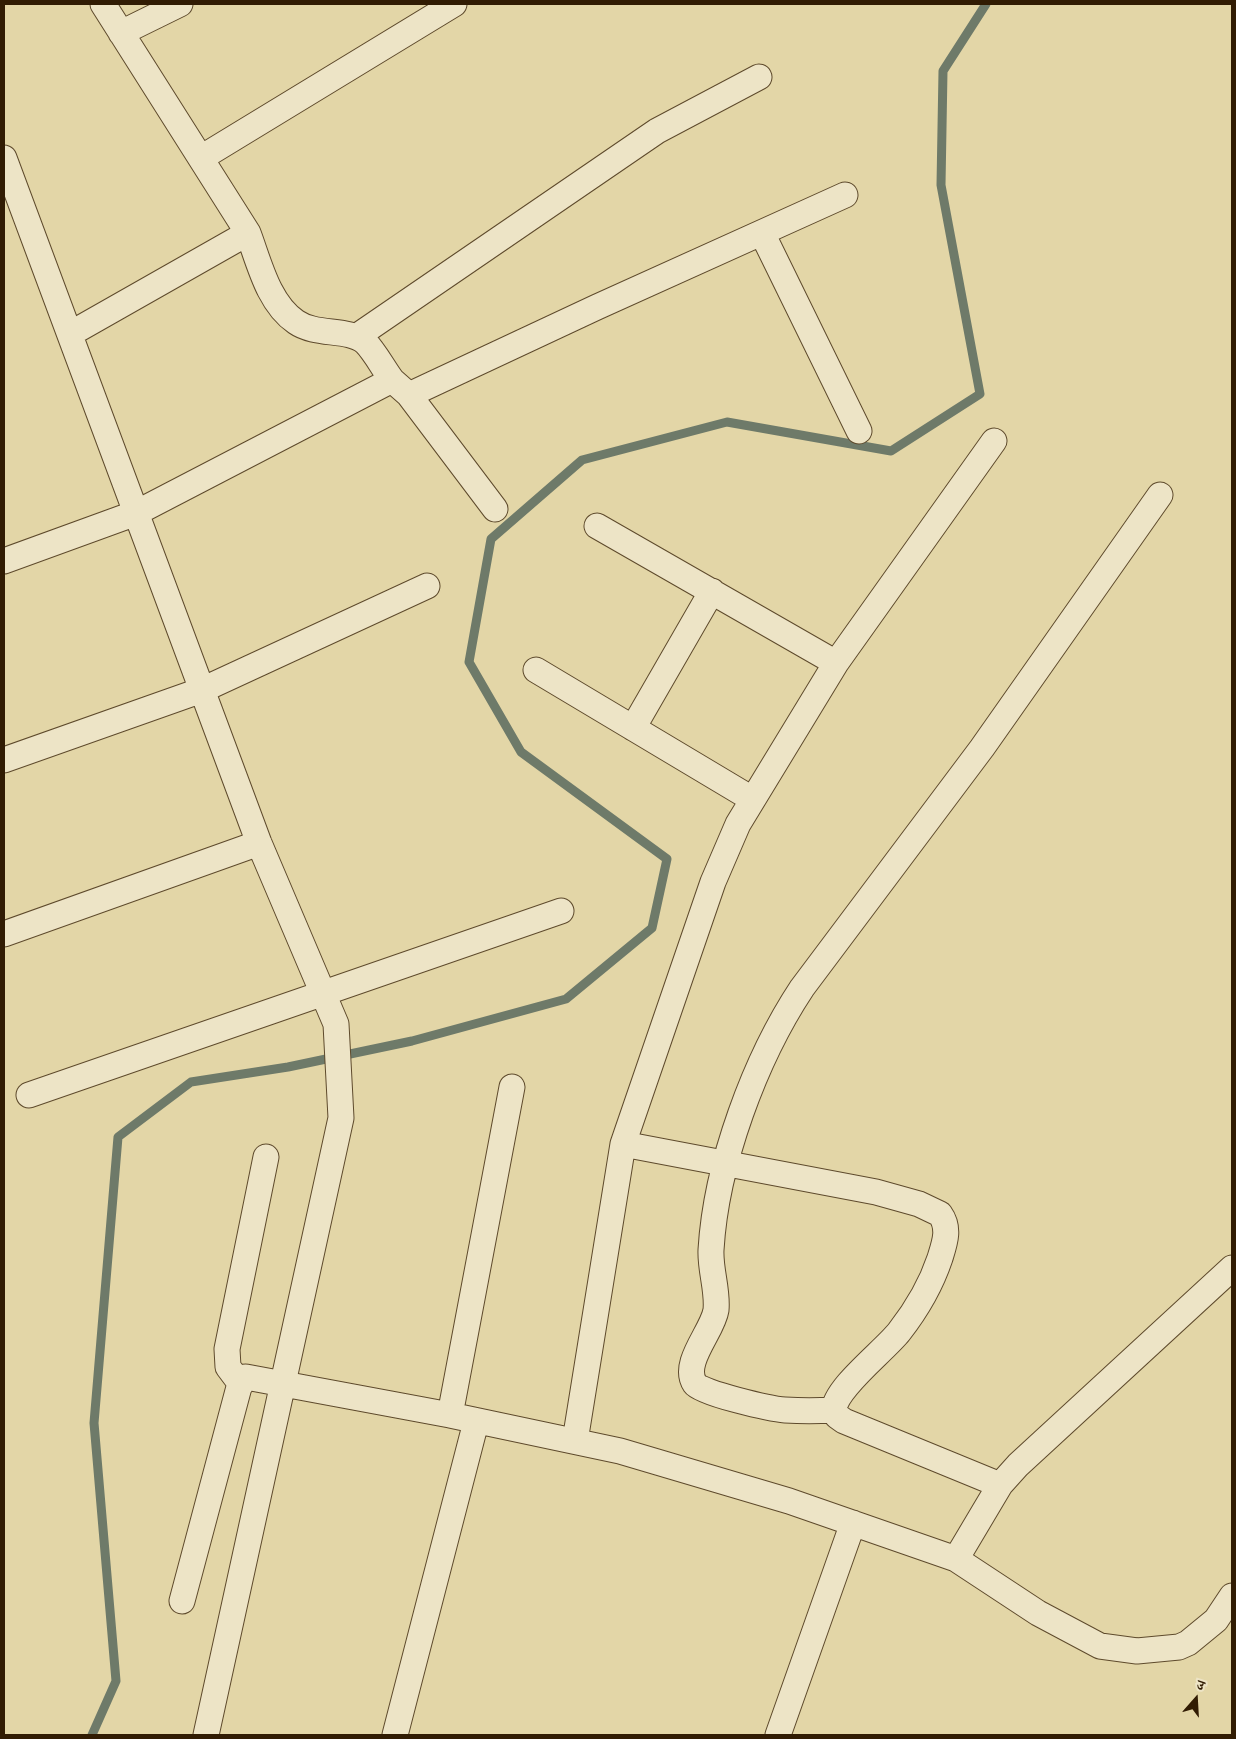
<!DOCTYPE html>
<meta charset="utf-8">
<style>
body{margin:0}
#map{position:relative;width:1236px;height:1739px;overflow:hidden;background:#e3d6a7;font-family:"Gentium Book Plus","Noto Serif Devanagari",serif}
canvas{display:block}
.frame{position:absolute;inset:0;border:5px solid #311c03;pointer-events:none}
.north{position:absolute;left:1171px;top:1674px;width:50px;height:50px;-webkit-text-stroke:4px #ede4c6;paint-order:stroke;rotate:19deg;font-size:14px;font-weight:700;line-height:20px;text-align:center;color:#311c03}
.north::after{content:'';display:block;margin:auto;width:18px;height:22px;background:#311c03;clip-path:polygon(50% 0,100% 100%,50% 72%,0 100%)}
</style>
<div id="map">
<canvas width="1236" height="1739"></canvas>
<div class="frame"></div>
<div class="north">उ</div>
</div>
<script>
const ctx = document.querySelector('canvas').getContext('2d');
ctx.lineJoin = 'round';
function trace(path, color, width, dash) { ctx.strokeStyle = color; ctx.lineWidth = width; ctx.lineCap = dash ? 'butt' : 'round'; ctx.setLineDash(dash || []); ctx.stroke(path); }
trace(new Path2D(`
 M92 1735 116 1681 94 1423 118 1137 191 1082 288 1067 412 1041 566 999 652 928 667 859 521 752 469 662 491 539 582 460 727 422 891 451 980 394 941 185 943 71 986 4`), '#6e7a69', 9);
const minor = new Path2D(`
 M121 33 180 4
 M4 158 259 843 336 1024 341 1118 206 1735
 M201 158 454 4
 M248 233C259 262 268 303 296 322 316 336 348 328 365 342 375 352 383 368 392 380
 M762 233 859 431
 M70 334 248 233 103 4
 M356 337 657 131 759 77
 M409 395 495 509
 M597 526 836 663
 M4 561 136 513 392 380 409 395 597 307 845 195
 M536 670 752 799
 M633 728 712 591
 M4 760 202 690 427 586
 M4 934 259 843
 M29 1095 561 911
 M623 1144 713 882 738 824 836 663 994 441
 M240 1383 228 1367 227 1349 266 1157
 M834 1410C817 1411 801 1411 785 1410 771 1409 701 1393 695 1384 681 1363 713 1331 716 1310 718 1290 710 1270 711 1250 716 1164 755 1059 802 988L982 748 1160 495
 M450 1415 512 1087
 M575 1441 623 1144 876 1192 919 1204 940 1214C950 1228 945 1242 940 1258 931 1285 917 1309 899 1332 884 1351 835 1388 834 1410L837 1416 844 1421 1000 1485
 M956 1559 1000 1485 1018 1465 1232 1268
 M182 1601 239 1387 246 1377 450 1415 620 1451 789 1501 956 1559 1038 1613 1100 1646 1137 1651 1179 1647 1188 1643 1216 1620 1232 1596
 M395 1735 476 1422
 M778 1735 853 1523`);
trace(minor, '#5e4a2c', 27);
trace(minor, '#ede4c6', 25);
</script>
